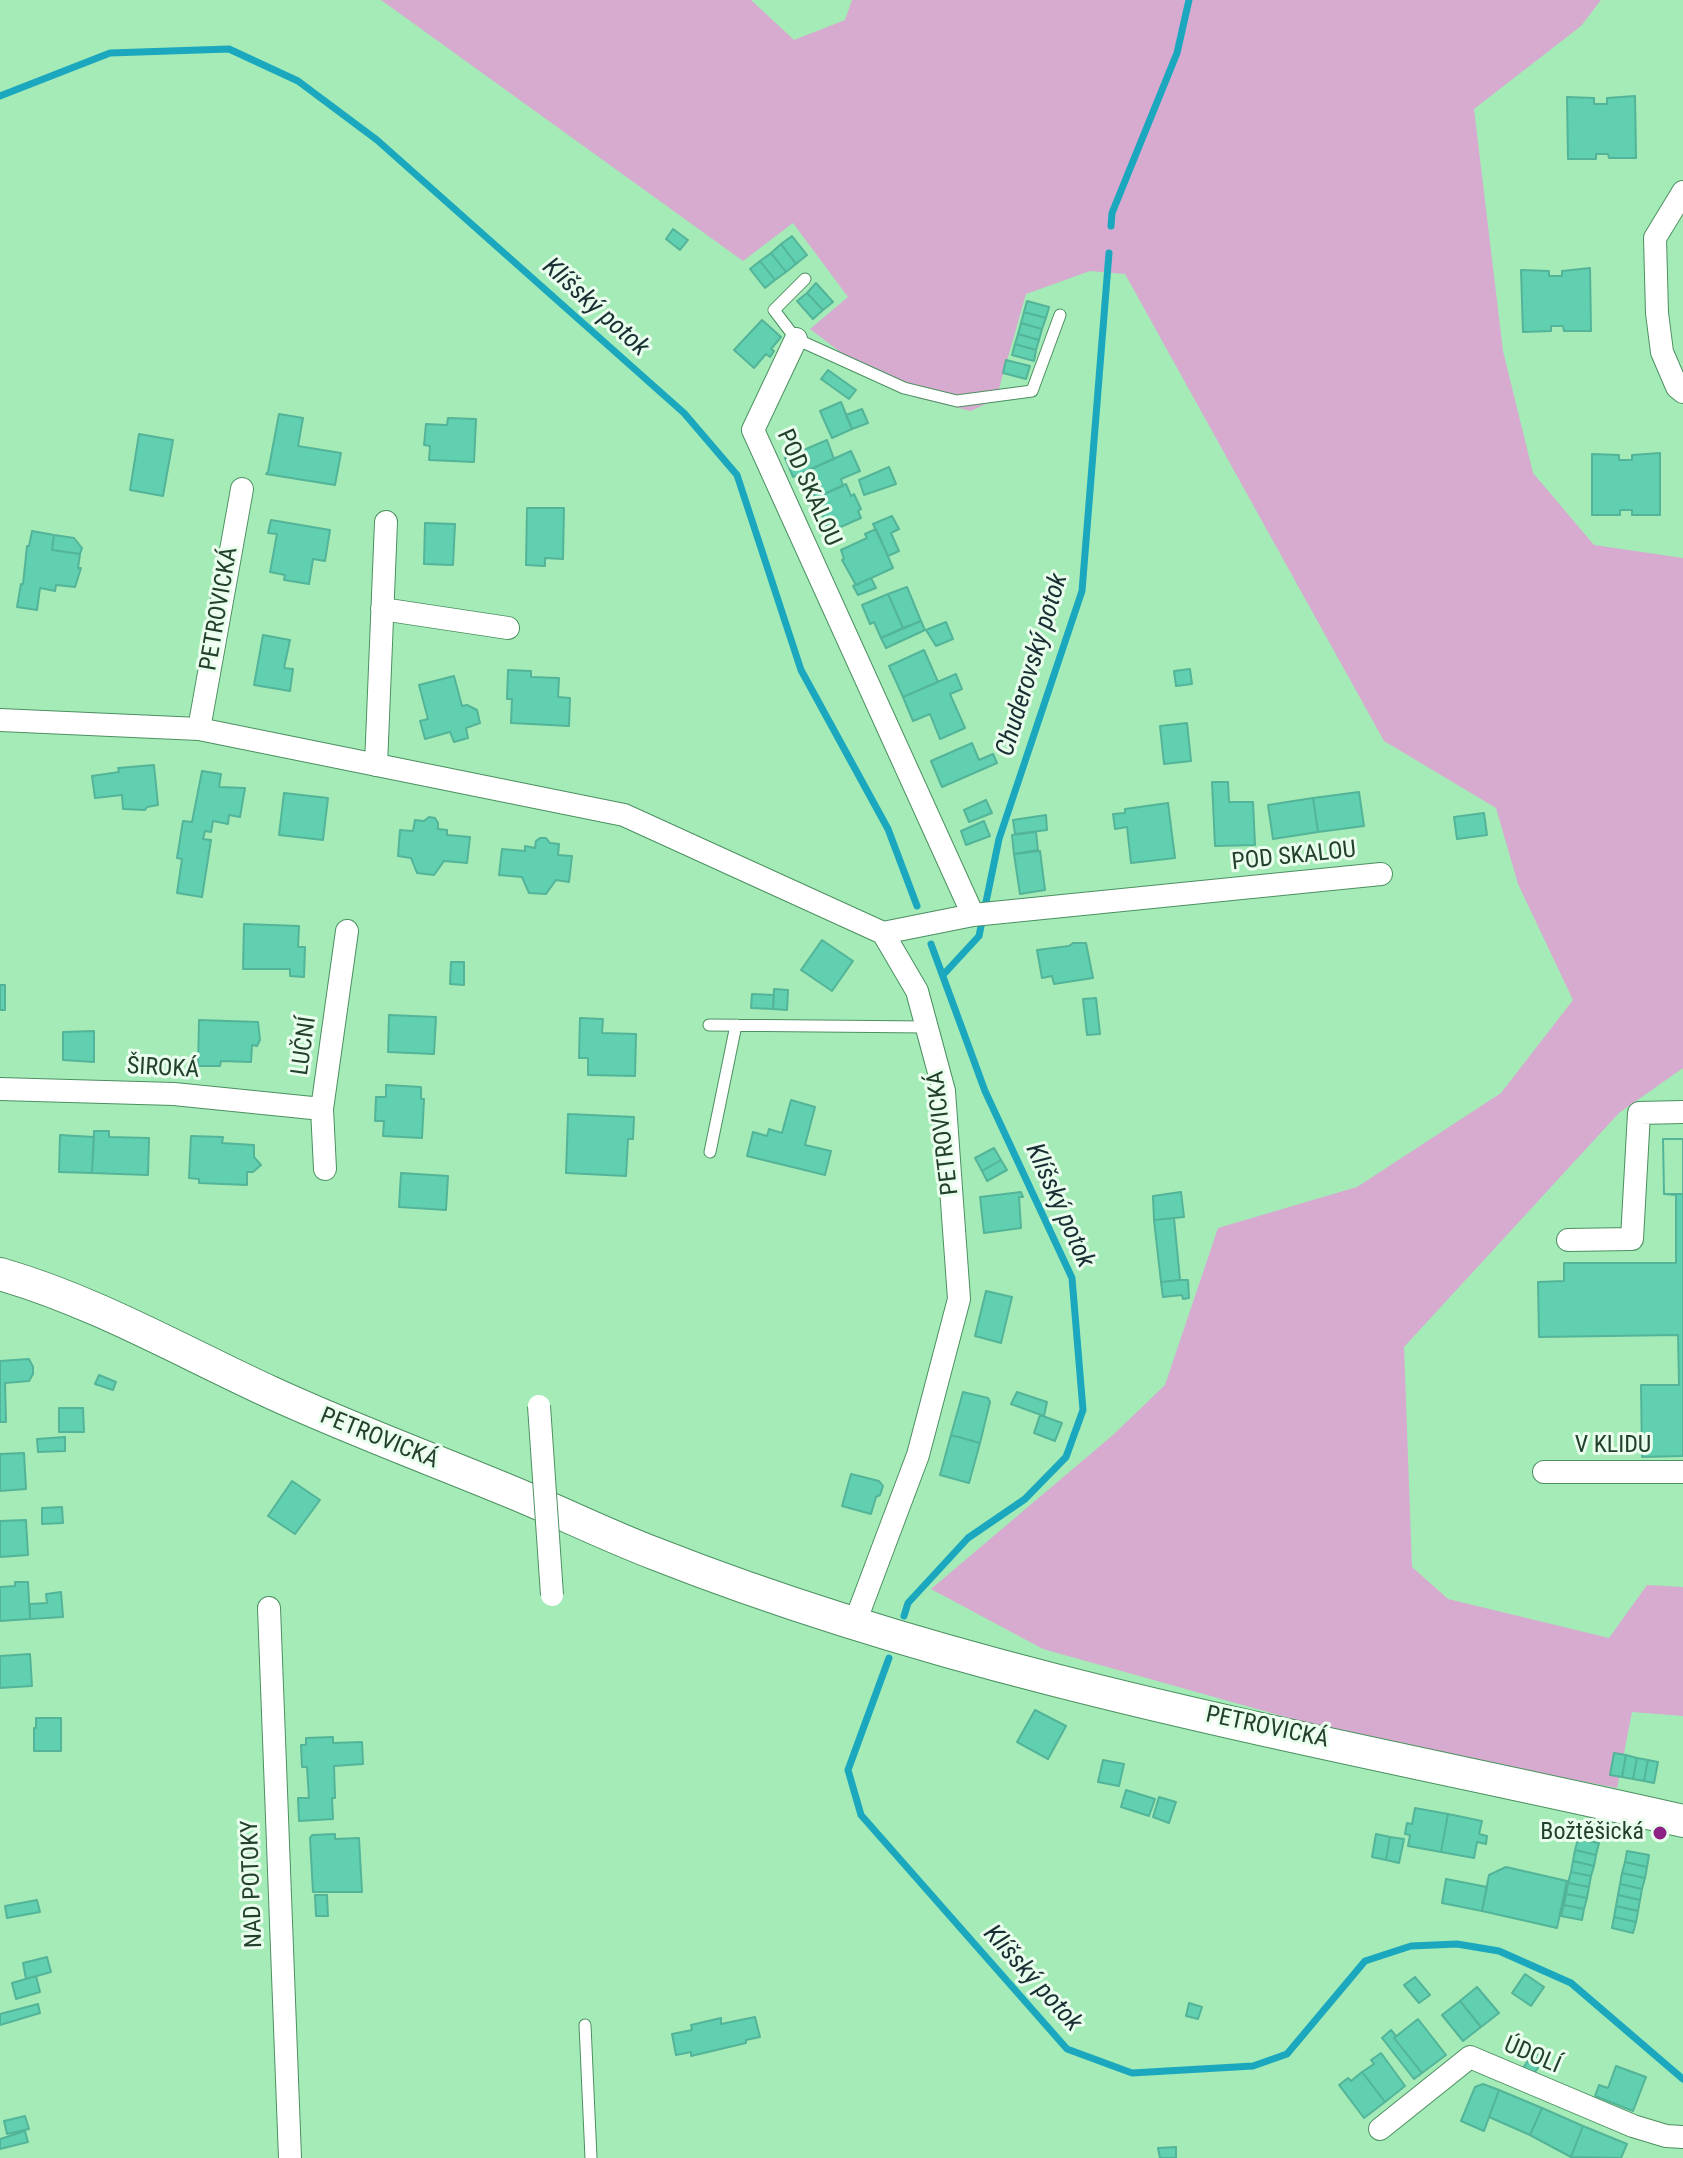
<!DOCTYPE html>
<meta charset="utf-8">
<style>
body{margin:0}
canvas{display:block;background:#a4ebb7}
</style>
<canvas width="1683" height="2158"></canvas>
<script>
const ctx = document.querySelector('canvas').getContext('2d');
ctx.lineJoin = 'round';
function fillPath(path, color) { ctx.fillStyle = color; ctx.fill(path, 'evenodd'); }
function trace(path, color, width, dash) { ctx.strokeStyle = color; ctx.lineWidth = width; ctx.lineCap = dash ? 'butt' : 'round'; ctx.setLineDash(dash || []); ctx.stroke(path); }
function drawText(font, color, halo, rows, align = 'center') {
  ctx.font = font + ' "Roboto Condensed",sans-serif'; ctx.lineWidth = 6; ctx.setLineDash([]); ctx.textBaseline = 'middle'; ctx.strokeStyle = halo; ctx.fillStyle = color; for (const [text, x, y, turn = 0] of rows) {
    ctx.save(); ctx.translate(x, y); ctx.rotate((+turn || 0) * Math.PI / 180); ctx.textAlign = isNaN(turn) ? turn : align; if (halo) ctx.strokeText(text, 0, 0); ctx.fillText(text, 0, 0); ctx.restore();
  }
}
fillPath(new Path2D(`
 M381 0H751L794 40 845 20 852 0H1601L1581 26 1474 109 1503 351 1533 473 1594 545 1683 558V1068L1619 1113 1404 1347 1412 1567 1448 1599 1609 1638 1647 1585 1683 1587V1716L1632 1712 1617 1788 1364 1739 1043 1649 931 1589 1113 1435 1165 1385 1218 1228 1357 1187 1501 1093 1573 1000 1518 884 1496 808 1384 741 1125 274 1090 271 1026 294 996 399 971 411 917 398 877 380 810 329 848 297 793 223 743 261Z`), '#d7aacf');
trace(new Path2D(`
 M0 96 110 53 229 49 298 81 377 140 684 413 737 475 801 670 888 829 917 906
 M1111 226 1112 213 1177 53 1189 0
 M943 975 979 936 999 839 1082 591 1109 253
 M904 1616 908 1603 968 1538 1025 1499 1066 1457 1083 1410 1072 1278 985 1091 931 944
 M889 1658 848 1770 861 1815 1067 2049 1132 2073 1253 2066 1287 2054 1365 1961 1411 1946 1457 1944 1499 1951 1571 1983 1683 2079`), '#1ba8bf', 7);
const building = new Path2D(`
 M1635 96 1636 158H1609L1608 154H1596V159H1568L1567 97 1594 98V104H1607V98Z
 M673 229 688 240 680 250 666 239Z
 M792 236 807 255 796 264 781 244Z
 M781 244 796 264 786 272 771 253Z
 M771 253 786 272 775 280 760 261Z
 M760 261 775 280 765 288 750 269Z
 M1590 268 1591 331H1564L1563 326H1551V331L1523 332 1521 270 1549 271V276H1562V271Z
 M816 283 833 302 823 310 807 293Z
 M807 293 823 310 813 319 797 301Z
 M1027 301 1049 307 1046 318 1024 312Z
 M1024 312 1046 318 1042 329 1021 323Z
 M762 320 781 337 771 349 774 351 770 357 766 354 754 368 734 350Z
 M1021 323 1042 329 1039 340 1018 334Z
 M1018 334 1039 340 1036 350 1015 344Z
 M1015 344 1036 350 1034 361 1012 355Z
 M1006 360 1030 366 1026 379 1003 373Z
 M828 370 856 390 849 399 821 379Z
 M841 402 852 429 832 438 820 411Z
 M862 409 868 423 852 429 846 415Z
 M279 414 303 418 298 446 341 453 335 485 266 474 268 472Z
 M448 418 476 419 474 462 429 460 430 446 424 445 426 424 447 425Z
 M139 434 173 440 163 496 130 490Z
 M827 440 834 459 793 477 785 458Z
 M851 451 860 471 841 479 843 486 815 498 804 472Z
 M1660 453V515H1632V510H1620V515H1592V454L1619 455V460H1632V455Z
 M889 467 896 484 864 495 859 480Z
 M846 484 851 496 854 494 861 509 858 511 861 518 829 532 815 498Z
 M527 508H564L563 559 545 558V566L526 565Z
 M892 516 899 529 891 533 899 551 888 556 873 524Z
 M271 520 330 530 325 561 313 559 309 584 284 580 285 575 270 572 277 534 268 533Z
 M425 523 455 524 453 565 424 564Z
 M876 529 893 568 856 585 842 560 844 559 841 550 867 538 865 534Z
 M32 531 54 535 52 550 80 554 78 568H81L75 587 56 585 55 591 40 588 37 610 17 607 21 584H23L27 546H29Z
 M54 535 74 538 82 548 80 554 52 550Z
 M871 578 876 588 858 595 853 586Z
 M907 587 921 621 903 628 888 594Z
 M888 594 903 628 881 638 874 622 870 624 862 605Z
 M921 621 925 630 886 648 881 638Z
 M946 622 953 639 936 646 926 630Z
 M263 635 290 640 284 668 293 669 290 691 254 685Z
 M924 650 938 682 903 697 889 666Z
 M1190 669 1192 684 1176 686 1174 671Z
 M508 670 531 671V677L559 678 558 697 570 698 569 726 511 723 512 699H507Z
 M956 674 962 689 950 694 965 728 940 739 930 714 913 721 903 697Z
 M454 676 462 706 467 705 477 710 480 723 466 728 468 738 454 742 450 732 425 739 420 721 428 719 419 685Z
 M1187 723 1191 761 1164 764 1160 726Z
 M972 743 979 760 993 754 997 763 942 787 931 761Z
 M154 765 158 805 147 807 145 810 123 809 122 795 95 798 92 776 119 772 118 768Z
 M202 771 221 774 219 787 245 788 240 817 229 815 228 824 213 821 211 832 205 831 203 839 211 840 202 897 177 893 182 859 177 858 183 821 192 822Z
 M1212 782H1228L1229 802H1253L1255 845 1215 846Z
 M1359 792 1364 826 1318 832 1313 798Z
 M284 793 328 798 323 840 279 835Z
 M1313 798 1318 832 1273 839 1268 805Z
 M986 800 992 813 969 822 964 810Z
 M1168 803 1175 858 1131 863 1127 827 1115 829 1113 814 1125 813V809Z
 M1484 813 1487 835 1457 839 1454 817Z
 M1046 815 1047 830 1015 834 1013 820Z
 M429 817 435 818 438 823V829L447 830V835L470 837 467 863 444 861 434 875 417 873 411 858 398 856 400 830 413 831 415 820 424 821Z
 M984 821 990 836 966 845 961 831Z
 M1036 832 1038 850 1014 854 1012 835Z
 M540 838H546L550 843 559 844 558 855 572 856 569 882 556 880 546 894 529 893 522 877 499 875 502 849 525 851V846L535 848 536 841Z
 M1040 851 1045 890 1020 894 1014 854Z
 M244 924 299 926 298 947H305L304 977 290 976V969H243Z
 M822 940 853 961 832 991 801 970Z
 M1073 943H1086L1093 978 1054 984 1052 976 1042 978 1037 950 1069 946Z
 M451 962H464V985L450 984Z
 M0 985H5V1010H0Z
 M774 989 788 990 787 1010 773 1009Z
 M752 994 774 995 773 1009 751 1008Z
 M1096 998 1100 1034 1087 1035 1083 999Z
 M389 1015 436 1017 434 1054 388 1052Z
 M580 1018 603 1019 602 1033 636 1034 635 1076 588 1075V1058H579Z
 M199 1020 258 1022 260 1040 257 1046 252 1045 251 1062 221 1061 220 1066H198Z
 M94 1031V1062L63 1060V1032Z
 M386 1085 421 1087V1099H424L422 1138 383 1136 384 1121H375L376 1097H386Z
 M791 1100 815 1107 805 1145 831 1151 825 1175 747 1156 753 1132 767 1136 769 1129 782 1133Z
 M568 1114 634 1117 633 1139H628L626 1176 566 1173Z
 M94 1131H109V1137L149 1138 148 1175 92 1173Z
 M60 1135 94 1137 92 1173 59 1172Z
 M191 1136 223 1137 222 1143 254 1145V1157L261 1165 253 1172H247V1185L199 1183V1179L189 1178Z
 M1663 1139H1683V1456L1642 1457 1641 1385H1679L1678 1335 1539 1337 1538 1282 1564 1281V1263H1676V1195L1664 1194Z
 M1663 1139H1683V1194H1664Z
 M994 1148 1001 1160 982 1171 975 1158Z
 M1001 1160 1007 1170 987 1181 982 1171Z
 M401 1173 448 1176 446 1210 399 1207Z
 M1021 1192 1023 1197H1019L1021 1228 984 1233 980 1197Z
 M1181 1192 1184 1217 1154 1220 1153 1196Z
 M1174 1218 1180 1280 1161 1282 1154 1220Z
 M1180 1280H1188L1189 1298 1183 1299 1182 1295 1163 1297 1161 1282Z
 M986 1291 1012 1297 1001 1343 975 1336Z
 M29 1359 33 1367V1374L29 1381 5 1383 6 1422H0V1361Z
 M99 1375 116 1382 113 1390 95 1384Z
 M963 1392 988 1398 990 1402 980 1443 951 1435Z
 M1017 1392 1047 1402 1044 1416 1011 1404Z
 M59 1408H83L84 1432H59Z
 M1040 1415 1062 1423 1055 1441 1034 1433Z
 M951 1435 980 1443 969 1483 940 1475Z
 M65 1437V1451L38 1452 37 1439Z
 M24 1453 26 1489 0 1491V1454Z
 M851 1474 879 1481 883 1486 880 1495 876 1497 871 1514 842 1506Z
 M292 1481 320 1500 295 1534 268 1516Z
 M62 1507 63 1523 42 1524V1508Z
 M26 1520 28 1555 0 1557V1521Z
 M15 1582H28L30 1619 0 1621V1587L15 1586Z
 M61 1592 63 1617 30 1619V1604L47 1603 46 1594Z
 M30 1654 32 1686 0 1688V1656Z
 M1035 1710 1066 1726 1048 1759 1017 1742Z
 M36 1718H61V1751H34V1728H36Z
 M333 1737V1743L362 1742 363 1764 334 1766 335 1798H332L333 1819 299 1821 298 1798H309L307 1767H302L301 1745H306V1738Z
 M1614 1753 1626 1755 1622 1777 1610 1775Z
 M1626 1755 1637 1758 1633 1779 1622 1777Z
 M1637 1758 1648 1760 1644 1781 1633 1779Z
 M1103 1760 1124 1764 1119 1786 1098 1782Z
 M1648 1760 1658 1762 1654 1783 1644 1781Z
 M1126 1790 1155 1799 1149 1816 1121 1807Z
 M1159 1797 1176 1802 1169 1823 1153 1817Z
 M1415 1808 1448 1814 1441 1852 1408 1846 1410 1835 1405 1834 1407 1823 1412 1824Z
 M1448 1814 1482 1821 1479 1834 1487 1836 1486 1844 1477 1842 1474 1858 1441 1852Z
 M335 1834V1839L359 1838 362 1892H313L310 1838 312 1835Z
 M1376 1834 1390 1837 1386 1860 1372 1857Z
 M1390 1837 1404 1839 1399 1863 1386 1860Z
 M1578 1839 1599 1843 1596 1855 1575 1850Z
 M1575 1850 1596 1855 1594 1866 1573 1861Z
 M1627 1851 1649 1855 1647 1867 1625 1862Z
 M1573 1861 1594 1866 1591 1876 1571 1872Z
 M1625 1862 1647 1867 1645 1878 1622 1873Z
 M1506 1867 1567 1881 1557 1928 1482 1911 1489 1875Z
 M1571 1872 1591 1876 1589 1887 1568 1883Z
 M1622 1873 1645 1878 1642 1889 1620 1884Z
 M1446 1879 1487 1887 1482 1911 1442 1903Z
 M1568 1883 1589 1887 1587 1898 1566 1894Z
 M1620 1884 1642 1889 1640 1900 1618 1895Z
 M1566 1894 1587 1898 1584 1909 1564 1905Z
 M315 1895H327L328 1916H316Z
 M1618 1895 1640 1900 1638 1911 1616 1906Z
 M37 1900 40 1912 7 1918 5 1906Z
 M1564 1905 1584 1909 1582 1920 1561 1916Z
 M1616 1906 1638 1911 1636 1922 1614 1917Z
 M1614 1917 1636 1922 1633 1933 1612 1928Z
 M47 1957 51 1972 26 1979 23 1963Z
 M1525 1974 1544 1987 1531 2006 1512 1993Z
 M36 1976 40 1992 16 1999 12 1983Z
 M1415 1977 1430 1995 1419 2003 1404 1985Z
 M1477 1987 1499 2013 1481 2027 1460 2001Z
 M1460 2001 1481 2027 1463 2041 1442 2015Z
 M1189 2003 1202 2007 1198 2019 1186 2016Z
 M38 2004 40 2013 0 2025V2014Z
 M755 2017 760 2037 746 2040V2043L691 2056V2052L676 2055 672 2034 692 2030 691 2025 721 2018V2024Z
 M1418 2019 1446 2055 1422 2073 1394 2038Z
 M1391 2030 1396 2036 1394 2038 1422 2073 1414 2079 1382 2038Z
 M1534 2052 1544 2059 1533 2075 1523 2068Z
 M1381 2053 1405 2086 1385 2102 1362 2072 1374 2064 1371 2060Z
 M1616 2066 1646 2077 1633 2111 1595 2096 1599 2085 1608 2088Z
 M1362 2072 1385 2102 1364 2118 1339 2085 1348 2078 1351 2081Z
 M1483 2084 1499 2090 1484 2131 1461 2121 1475 2087Z
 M1499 2090 1542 2108 1530 2135 1489 2117Z
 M1542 2108 1583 2126 1571 2157 1530 2135Z
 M25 2116 29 2129 7 2134 4 2121Z
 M1583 2126 1627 2144 1621 2158 1571 2157Z
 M25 2131 28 2142 0 2149V2139Z
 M1176 2147V2158H1160L1158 2148Z`);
fillPath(building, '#60d0b0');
trace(building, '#53b498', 2);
const service = new Path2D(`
 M805 279 774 310 796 339 904 388 957 401 1032 391 1060 315
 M709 1025 927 1027
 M710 1152 736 1025
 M585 2025 591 2158`);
const minor = new Path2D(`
 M1683 192 1655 238 1657 313 1662 352 1677 387 1683 392
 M796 339 753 430 973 915
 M382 609 508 628
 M0 720 199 729 624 815 883 933 917 991 944 1091 959 1299 918 1455 854 1625
 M199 729 242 489
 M376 765 386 522
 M883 933 973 915 1381 874
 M0 1089 174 1094 322 1109
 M325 1169 322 1109 347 931
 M1568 1240 1632 1239 1639 1113 1683 1112
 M1544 1472H1683
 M269 1608 290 2158
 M1380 2129 1470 2057 1633 2126 1666 2136 1683 2137`);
const secondary = new Path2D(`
 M0 1274C94 1301 181 1351 270 1392 348 1428 429 1458 509 1491 558 1511 606 1535 656 1554 986 1684 1339 1743 1683 1821`);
trace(service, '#4c9061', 13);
trace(minor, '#4c9061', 24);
trace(secondary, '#4c9061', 34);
trace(service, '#fff', 11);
trace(minor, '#fff', 22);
trace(secondary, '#fff', 32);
const minorBridge = new Path2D(`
 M539 1406 552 1595`);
trace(minorBridge, '#4c9061', 24, []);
trace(minorBridge, '#fff', 22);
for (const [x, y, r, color] of [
 [1660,1833,8,"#8e2184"]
]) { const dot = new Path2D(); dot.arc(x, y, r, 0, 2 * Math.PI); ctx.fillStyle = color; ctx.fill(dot); trace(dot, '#eafeee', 3); }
drawText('24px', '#23402c', '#eafeee', [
 ["POD SKALOU",808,488,66],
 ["PETROVICKÁ",220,609,-80],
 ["POD SKALOU",1294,857,-6],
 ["LUČNÍ",305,1046,-82],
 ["ŠIROKÁ",163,1069,3],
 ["PETROVICKÁ",944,1133,-97],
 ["PETROVICKÁ",379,1439,22],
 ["V KLIDU",1613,1446],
 ["PETROVICKÁ",1267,1728,12],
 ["NAD POTOKY",253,1884,-92],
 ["ÚDOLÍ",1532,2056,23]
]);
drawText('24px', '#23402c', '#eafeee', [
 ["Božtěšická",1644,1833]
], 'right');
drawText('italic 26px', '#192f33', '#eafeee', [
 ["Klíšský potok",595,308,42],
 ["Chuderovský potok",1033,665,-73],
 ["Klíšský potok",1059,1206,66],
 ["Klíšský potok",1032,1979,48]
]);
</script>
